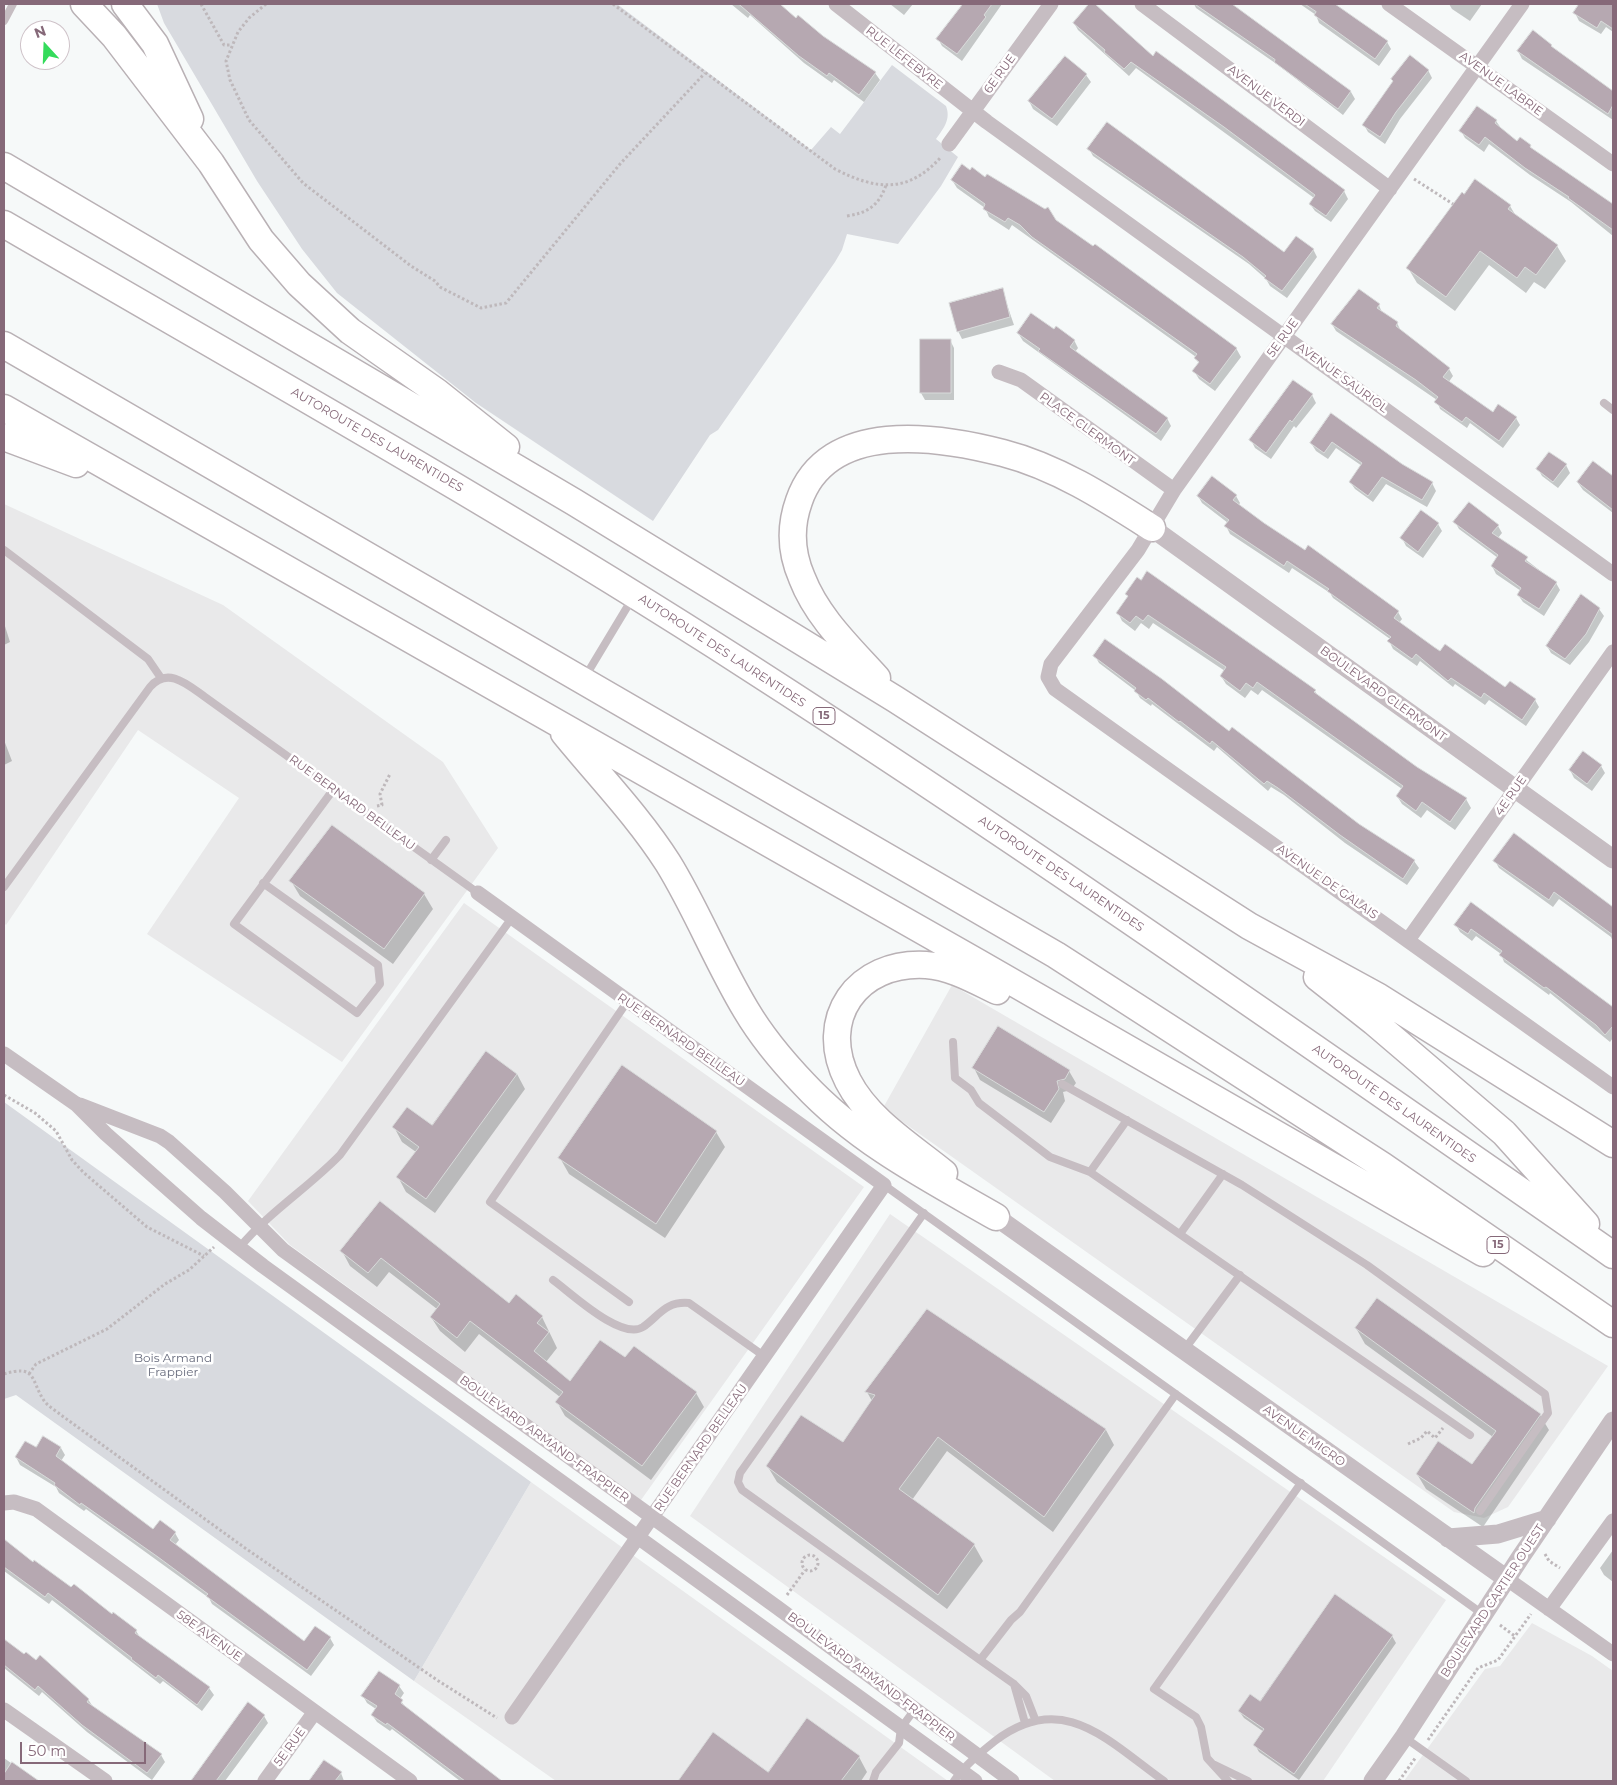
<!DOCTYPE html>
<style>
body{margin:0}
#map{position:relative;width:1617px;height:1785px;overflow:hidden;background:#f6f9f9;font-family:Montserrat,sans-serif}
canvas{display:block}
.frame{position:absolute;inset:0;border:5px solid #866979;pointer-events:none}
.north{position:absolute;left:20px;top:20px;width:50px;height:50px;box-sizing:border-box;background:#fff;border:1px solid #cfc3c9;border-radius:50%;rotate:340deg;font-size:14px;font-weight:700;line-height:20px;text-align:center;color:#866979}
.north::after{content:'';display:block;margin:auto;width:18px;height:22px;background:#34db5b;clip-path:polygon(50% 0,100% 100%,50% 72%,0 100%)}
.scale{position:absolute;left:20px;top:1742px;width:126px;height:22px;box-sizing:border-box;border:2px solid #866979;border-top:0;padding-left:6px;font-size:15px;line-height:18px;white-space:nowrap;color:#866979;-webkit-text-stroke:4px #fff;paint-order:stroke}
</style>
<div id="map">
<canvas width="1617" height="1785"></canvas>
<div class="frame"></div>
<div class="north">N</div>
<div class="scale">50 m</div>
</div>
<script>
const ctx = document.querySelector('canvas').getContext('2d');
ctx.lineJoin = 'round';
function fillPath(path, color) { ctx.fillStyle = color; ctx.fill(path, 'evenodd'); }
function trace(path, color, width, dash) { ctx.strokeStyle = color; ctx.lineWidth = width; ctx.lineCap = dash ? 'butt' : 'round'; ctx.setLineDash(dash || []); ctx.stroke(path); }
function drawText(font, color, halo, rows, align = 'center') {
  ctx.font = font + ' Montserrat,sans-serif'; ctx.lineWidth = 5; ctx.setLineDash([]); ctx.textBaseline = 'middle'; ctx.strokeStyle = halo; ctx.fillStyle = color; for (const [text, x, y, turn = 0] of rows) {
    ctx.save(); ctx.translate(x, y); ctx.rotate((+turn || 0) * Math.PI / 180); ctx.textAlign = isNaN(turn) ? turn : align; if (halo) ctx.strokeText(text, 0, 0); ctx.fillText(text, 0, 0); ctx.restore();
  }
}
fillPath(new Path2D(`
 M4 504 223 605 443 762 498 848 342 1062 147 934 239 798 138 730 6 925 4 923Z
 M464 903 864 1187 641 1500 290 1245 248 1201Z
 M952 985 1608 1366 1508 1507 1484 1518 1454 1512 883 1108Z
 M890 1214 1446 1600 1323 1781H1055L690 1516Z
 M531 1482 948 1781H556L414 1681Z
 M1532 1623 1592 1656 1613 1671V1781H1404L1485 1669 1500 1666Z`), '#e9e9ea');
fillPath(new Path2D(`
 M157 4H617L811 150 831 127 840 134 892 65 946 106C951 119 944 128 936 139L958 157 941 186 898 244 847 234 842 250 835 262 718 430 710 435 653 521 476 403 337 293 302 249 257 181 164 23Z
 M4 1102 531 1482 414 1681 16 1395 4 1399Z`), '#d8dadf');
fillPath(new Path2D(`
 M731 4H778L796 19 875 73 880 80 864 102 834 80 832 83 804 63 750 15 748 18Z
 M890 4H913L904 15Z
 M965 4H1002L962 61 942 46 938 39Z
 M1091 4 1153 58 1344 191 1348 199 1331 222 1315 211 1310 204 1314 198 1136 68 1129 76 1078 30 1074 23Z
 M1194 4H1231L1351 92 1355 99 1343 115 1278 65 1196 8Z
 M1300 4H1332L1387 42 1391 49 1379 66 1319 23 1316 15Z
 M1449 4H1482L1470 21 1452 9Z
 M1581 4H1613V32L1606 27 1601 34 1579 21 1575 13Z
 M1551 45 1554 50 1613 92V120L1522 59 1518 51Z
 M1428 70 1432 78 1400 119 1385 144 1368 132 1364 125Z
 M1086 75 1091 82 1057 126 1033 109 1029 101Z
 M1478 107 1496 121 1501 128 1517 142 1530 146 1532 150 1613 205V236L1571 202 1530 175 1489 144 1484 152 1465 138 1461 131Z
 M1089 149 1284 254 1313 249 1317 257 1287 298 1270 286 1266 279 1249 264 1093 156Z
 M986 179 1055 221 1236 348 1241 357 1215 391 1199 379 1194 371 1199 365 1196 357 1012 225 1009 230 989 217 985 208 957 188 952 180Z
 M1475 181 1510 206 1516 216 1557 246 1566 261 1545 289 1534 282 1526 293 1489 265 1455 311 1417 283 1408 268Z
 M1002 290 1014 325 962 339 958 331Z
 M1379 305 1382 313 1397 323 1401 331 1449 369 1453 376 1448 383 1493 414 1516 418 1520 425 1503 448 1470 423 1467 428 1440 409 1437 400 1336 331 1332 324Z
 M1054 331 1074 340 1078 348 1075 352 1167 418 1171 426 1161 441 1023 341 1018 333Z
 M921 340H950L954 348V400H925L921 393Z
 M1312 395 1316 403 1296 428 1294 426 1271 459 1255 448 1251 440Z
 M1332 415 1401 465 1432 483 1436 491 1427 507 1386 484 1373 502 1355 489 1350 482 1362 466 1336 448 1328 459 1316 451 1311 443Z
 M1593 463 1613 478V513L1583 490 1578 483Z
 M1566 465 1570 473 1558 488 1542 476 1538 469Z
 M1198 496H1236L1240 503 1238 506 1263 524 1398 612 1402 619 1399 623 1433 648 1505 689 1535 700 1539 707 1526 726 1489 700 1485 705 1455 684 1453 687 1420 661 1417 666 1393 649 1389 641 1390 639 1333 598 1330 593 1292 568 1289 573 1230 534 1226 526 1228 523 1202 503Z
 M1455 522 1498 526 1502 533 1498 538 1556 583 1560 590 1544 616 1523 602 1518 595 1521 591 1496 574 1492 566 1498 558 1459 529Z
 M1438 524 1442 531 1423 558 1406 546 1402 538Z
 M1126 594 1315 691 1317 695 1416 768 1466 799 1471 808 1455 830 1427 810 1421 818 1402 804 1397 796 1402 789 1262 690 1258 695 1251 690 1245 698 1226 684 1221 676 1225 671 1153 623 1149 629 1141 623 1135 631 1122 621 1118 613 1129 598Z
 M1599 609 1604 616 1589 642 1570 665 1551 653 1547 646Z
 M4 623 10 642 4 645Z
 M1095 656 1229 733 1358 825 1414 861 1419 868 1407 885 1345 843 1284 795 1271 787 1268 791 1217 747 1214 751 1152 704 1151 706 1140 698 1136 691 1099 663Z
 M4 740 12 761 4 765Z
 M1601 766 1605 773 1592 791 1574 778 1570 770Z
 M1495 861 1596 896 1613 908V942L1611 937 1559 899 1553 907 1499 868Z
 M291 881 424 894 433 909 393 964 300 896Z
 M1471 904 1613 1008V1038L1610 1042 1550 993 1549 995 1504 962 1501 954 1476 936 1472 941 1460 932 1456 925Z
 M999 1028 1069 1071 1076 1083 1071 1090 1063 1092 1065 1101 1051 1123 980 1080 974 1068Z
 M517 1074 525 1089 435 1213 406 1192 398 1177 416 1152 402 1142 394 1127H432Z
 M716 1132 725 1147 665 1238 569 1174 560 1158Z
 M380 1203 509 1304 516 1296 542 1317 557 1348 546 1362 571 1382 625 1359 696 1393 704 1407 651 1480 565 1416 557 1402 560 1397 479 1334 465 1352 440 1331 431 1317 437 1309 389 1272 377 1287 350 1266 342 1251Z
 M927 1311 1106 1430 1114 1445 1053 1532 947 1451 912 1500 974 1545 983 1561 947 1609 777 1482 768 1467 843 1444 872 1401 867 1392Z
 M1356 1328 1540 1415 1549 1430 1483 1527 1426 1489 1417 1474 1472 1466 1493 1437 1365 1344Z
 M43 1437 61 1448 65 1455 61 1461 154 1531 175 1533 179 1540 175 1545 304 1643 330 1638 334 1645 311 1676 212 1604 209 1598 86 1509 84 1511 59 1493 56 1487 20 1465 16 1457 36 1449Z
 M4 1540 33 1564 136 1631 140 1637 209 1688 214 1695 202 1711 163 1681 160 1684 52 1600 49 1604 4 1571Z
 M1613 1550V1582L1604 1575 1600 1568Z
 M1392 1636 1396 1643 1299 1780 1259 1752 1255 1745 1264 1732 1244 1718 1239 1711 1260 1703Z
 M4 1641 88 1699 93 1707 161 1755 165 1762 152 1780 87 1732 42 1692 39 1696 4 1668Z
 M399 1686 404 1693 400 1699 406 1709 500 1781H460L392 1729 390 1731 377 1722 372 1715 376 1709 367 1703 363 1696Z
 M248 1704 264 1716 268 1723 225 1781H192Z
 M714 1734 769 1774 859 1757 867 1772 861 1781H679Z
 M4 1758 36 1781H4Z
 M325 1762 341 1773 344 1781H311Z`), '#0003');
const building = new Path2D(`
 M739 4H780L796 18 798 15 823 36 876 72 859 95 829 73 827 76 799 56Z
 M963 4H992L984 15 986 17 957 54 936 39Z
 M1089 4H1095L1153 56 1156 51 1345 190 1326 216 1309 204 1315 195 1224 127 1131 62 1124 69 1104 52 1105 50 1073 23Z
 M1195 4H1232L1351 91 1338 109 1274 62 1275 60Z
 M1305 4H1335L1388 41 1375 59 1314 15 1316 12Z
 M1579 4H1613V29L1601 21 1597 28 1573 13Z
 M1533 30 1552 45 1551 46 1613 91V105L1608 114 1517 51Z
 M1410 55 1429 70 1396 112 1380 137 1362 125 1393 81 1391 79Z
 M1065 56 1087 74 1052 119 1028 101Z
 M1477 106 1497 120 1495 123 1517 141 1520 137 1531 145 1530 147 1613 204V230L1568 198 1569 197 1525 168 1485 137 1479 145 1459 131Z
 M1107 122 1284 252 1296 236 1314 249 1282 291 1264 278 1266 276 1243 257 1087 149Z
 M962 164 970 170 972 167 985 177 987 174 1045 209 1048 207 1056 220 1093 246 1095 244 1237 348 1210 384 1192 371 1199 362 1194 358 1197 354 1032 237 1020 225 1008 218 1005 222 983 209 985 204 951 180Z
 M1475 179 1511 205 1508 209 1558 245 1536 275 1525 267 1517 278 1480 251 1446 297 1406 268 1462 192 1464 194Z
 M1003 288 1010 317 957 332 949 303Z
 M1359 289 1380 304 1377 308 1398 322 1396 326 1450 368 1443 377 1493 412 1498 404 1517 417 1499 441 1466 417 1462 422 1434 402 1438 397 1416 380 1331 324Z
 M1031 313 1054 329 1056 326 1075 340 1070 347 1168 418 1156 434 1038 351 1040 349 1017 333Z
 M920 339H951V393H920Z
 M1293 380 1313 394 1292 422 1290 420 1266 453 1249 440Z
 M1331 413 1402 464 1433 482 1422 500 1382 477 1368 496 1349 482 1362 463 1332 442 1324 453 1310 443Z
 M1549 452 1567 464 1553 482 1536 469Z
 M1593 461 1613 476V510L1577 482Z
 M1212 476 1237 495 1233 500 1264 523 1305 550 1308 545 1399 611 1394 618 1434 647 1440 651 1445 644 1505 687 1510 681 1536 699 1522 720 1484 693 1481 698 1451 678 1448 681 1416 654 1412 659 1387 641 1391 637 1327 591 1329 589 1287 561 1284 566 1224 526 1229 520 1197 496Z
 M1469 502 1499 525 1492 533 1528 557 1525 561 1557 582 1539 609 1517 595 1521 588 1491 566 1498 555 1453 522Z
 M1421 510 1439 523 1418 552 1400 538Z
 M1147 571 1316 690 1314 692 1417 767 1467 798 1450 822 1422 802 1416 811 1396 796 1403 786 1257 682 1253 688 1246 683 1240 691 1220 676 1226 667 1148 615 1143 621 1136 616 1130 623 1116 613 1128 596 1125 594 1137 577 1141 580Z
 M1581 594 1600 608 1586 634 1565 659 1546 646Z
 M1105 639 1162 679 1229 731 1232 727 1359 824 1415 860 1403 879 1340 835 1278 788 1267 781 1264 784 1212 741 1210 744 1180 721 1179 722 1148 698 1146 700 1134 691 1136 688 1093 656Z
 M1583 751 1602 765 1587 784 1569 770Z
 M332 825 425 893 384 949 289 881Z
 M1514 833 1613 907V935L1554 892 1549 900 1493 861Z
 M1471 902 1613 1007V1026L1605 1035 1596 1025 1546 987 1544 988 1499 955 1502 951 1471 929 1468 934 1454 925Z
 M998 1026 1070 1070 1065 1079 1057 1081 1059 1089 1044 1112 972 1068Z
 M486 1051 517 1074 426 1199 396 1177 419 1147 392 1127 407 1107 432 1125Z
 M622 1065 717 1131 656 1224 558 1158Z
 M380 1201 509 1303 516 1294 543 1316 537 1323 549 1332 534 1351 570 1381 600 1340 625 1357 634 1346 697 1392 642 1466 555 1402 563 1392 470 1321 457 1338 430 1317 440 1304 381 1258 368 1273 340 1251Z
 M1377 1298 1541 1414 1475 1508 1474 1513 1416 1474 1438 1441 1472 1464 1496 1431 1355 1328Z
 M927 1309 1106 1429 1044 1517 938 1437 899 1489 975 1544 938 1595 766 1466 801 1415 843 1442 875 1395 865 1392Z
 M43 1436 61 1447 56 1456 153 1529 160 1520 176 1532 170 1540 304 1641 315 1626 331 1637 307 1670 206 1596 208 1594 158 1557 81 1503 80 1505 54 1485 55 1483 15 1457 25 1441 36 1447Z
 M4 1539 33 1562 34 1560 71 1587 74 1584 112 1614 113 1612 137 1630 135 1633 210 1687 197 1705 158 1675 156 1678 131 1659 132 1658 48 1593 45 1597 4 1567Z
 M1335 1594 1393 1635 1294 1774 1253 1745 1264 1729 1238 1711 1250 1694 1260 1701Z
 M4 1639 24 1654 26 1652 36 1660 40 1655 89 1699 87 1702 162 1754 147 1773 82 1725 38 1686 35 1690 4 1665Z
 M379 1671 400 1685 395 1694 403 1700 401 1703 502 1781H465L387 1723 386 1725 371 1715 377 1706 361 1696Z
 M248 1702 265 1715 216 1781H191Z
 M807 1718 860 1756 841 1781H678L713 1732 768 1772Z
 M324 1760 342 1772 335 1781H309Z
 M12 1762 39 1781H4V1774Z`);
fillPath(building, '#b6a8b1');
trace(building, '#d8dada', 1);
const motorway = new Path2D(`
 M84 4 114 36 211 163 261 240 299 284 350 331 437 392 506 447
 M125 4 155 44 190 119
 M4 166 574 502 895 699 1249 926 1379 997 1613 1144
 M4 224C253 369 505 510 747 666 1041 855 1326 1056 1613 1255
 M4 345 1056 955 1383 1166 1613 1324
 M4 408 979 963 1483 1253
 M4 437 76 464
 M877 678C849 647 817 617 802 578 791 553 790 526 799 501 827 419 938 436 1003 453 1057 467 1105 498 1152 528
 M564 733C599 776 638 816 668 863 697 910 717 962 746 1010 762 1037 782 1061 804 1084 858 1142 928 1178 996 1217
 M1317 977 1374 1022 1504 1133 1586 1224
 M944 1173C911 1146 868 1120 848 1081 816 1019 857 961 926 965 952 967 974 980 997 991`);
trace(motorway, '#b9b1b5', 29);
trace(new Path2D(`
 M201 4 224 45H231
 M266 4 249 18 238 32 226 61 230 80 249 120 303 183 411 266 435 281 440 287 481 308 506 303 620 164 705 73
 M613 4 835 169C876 190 908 194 941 157
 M1414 179 1453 204
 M847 216C867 213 879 206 886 185
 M377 806 382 805 380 794 390 774
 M4 1095 35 1113 56 1131 72 1160 83 1172 147 1227 204 1256
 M4 1374C36 1364 31 1380 43 1399 47 1406 55 1410 61 1415L245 1548 437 1680 497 1718
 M29 1374 36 1364 107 1329 165 1284 189 1270 214 1247
 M1408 1444 1421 1438 1427 1431 1435 1438 1443 1428
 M1545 1554 1549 1561 1560 1568
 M802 1563a8 8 0 1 1 16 0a8 8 0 1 1-16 0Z
 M787 1595 805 1570
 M1500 1625 1516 1637
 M1428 1740 1478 1668 1498 1660 1531 1614
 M1399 1781 1416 1757`), '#beb8bb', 3, [2.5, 2.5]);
trace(new Path2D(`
 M4 21 13 4
 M1604 403 1613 410
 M4 550 148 659 161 678
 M585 677 632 599
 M431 860 446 840
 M263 883 378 965 380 984 357 1013 234 924 333 790
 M4 887 150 687C168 666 188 685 205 697L478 893
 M627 1002 490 1202 629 1302
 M953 1042 955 1078 971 1090 979 1103 1050 1157 1090 1172 1470 1435
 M1062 1084 1242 1185 1367 1265 1545 1394 1548 1413 1480 1511
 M1090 1172 1127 1120
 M884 1185 1484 1615
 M924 1213 740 1473 738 1482 742 1490 980 1660
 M1180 1234 1223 1174
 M239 1248C269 1212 308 1188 340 1155L511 919
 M553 1280C570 1292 621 1341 643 1327 659 1316 665 1301 689 1303L764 1356
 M1184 1350 1240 1275
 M1014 1684 1025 1723
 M1035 1719 1026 1696 1014 1684 980 1660 1011 1620 1020 1612 1176 1394
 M1404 1737 1466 1781
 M1215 1765 1248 1781
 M873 1781 876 1772 899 1743 901 1728 915 1709
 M954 1781C965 1765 980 1753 995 1741 1063 1689 1108 1741 1164 1781
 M1228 1781 1207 1758 1201 1727 1196 1717 1154 1689 1301 1483`), '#c6bdc2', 8);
trace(new Path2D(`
 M836 4 987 122 1613 574
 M1142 4 1390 189
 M1389 4 1613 164
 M1522 4 1174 490 1138 550 1051 664 1048 677 1055 689 1613 1087
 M949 144 1051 4
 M999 372 1021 380 1174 490
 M478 893 884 1185 512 1717
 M1408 940 1613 652
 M4 1054 76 1104 106 1134 201 1218 263 1266 975 1781
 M80 1105 160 1136 169 1142 225 1192 283 1250 778 1608 1012 1781
 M4 1503 14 1502 36 1509 410 1781
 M1507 1579 1613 1654
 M1549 1609 1613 1521
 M4 1710 105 1781
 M265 1781 314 1713`), '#c6bdc2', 15);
trace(new Path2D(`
 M1152 528 1613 859
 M996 1217 1507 1579
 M1448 1538 1498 1534 1547 1519
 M1373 1781 1404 1737 1520 1558 1613 1421`), '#c6bdc2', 19);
trace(motorway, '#fff', 26);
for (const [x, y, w] of [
 [824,716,22],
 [1498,1245,22]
]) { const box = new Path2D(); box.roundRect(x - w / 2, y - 8.5, w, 17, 4); ctx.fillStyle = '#fff'; ctx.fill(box); trace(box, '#866979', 1); }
drawText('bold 11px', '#866979', null, [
 ["15",824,716],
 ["15",1498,1245]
]);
drawText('12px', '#866979', '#fff', [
 ["RUE LEFEBVRE",904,58,38],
 ["6E RUE",1000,74,-54],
 ["AVENUE LABRIE",1501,84,36],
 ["AVENUE VERDI",1266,96,37],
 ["5E RUE",1283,338,-54],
 ["AVENUE SAURIOL",1342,378,36],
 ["PLACE CLERMONT",1087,429,36],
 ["AUTOROUTE DES LAURENTIDES",377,440,30],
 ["AUTOROUTE DES LAURENTIDES",722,651,33],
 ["BOULEVARD CLERMONT",1383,694,36],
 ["4E RUE",1511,796,-55],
 ["RUE BERNARD BELLEAU",352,803,36],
 ["AUTOROUTE DES LAURENTIDES",1061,874,34],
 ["AVENUE DE GALAIS",1327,882,35],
 ["RUE BERNARD BELLEAU",681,1040,35],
 ["AUTOROUTE DES LAURENTIDES",1394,1104,35],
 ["AVENUE MICRO",1304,1436,35],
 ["BOULEVARD ARMAND-FRAPPIER",544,1439,36],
 ["RUE BERNARD BELLEAU",701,1448,-55],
 ["BOULEVARD CARTIER OUEST",1493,1601,-57],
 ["58E AVENUE",209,1636,36],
 ["BOULEVARD ARMAND-FRAPPIER",871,1677,37],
 ["5E RUE",290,1747,-54]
]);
drawText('12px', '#686c7d', '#fff', [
 ["Bois Armand",173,1358],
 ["Frappier",173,1372]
]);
</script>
